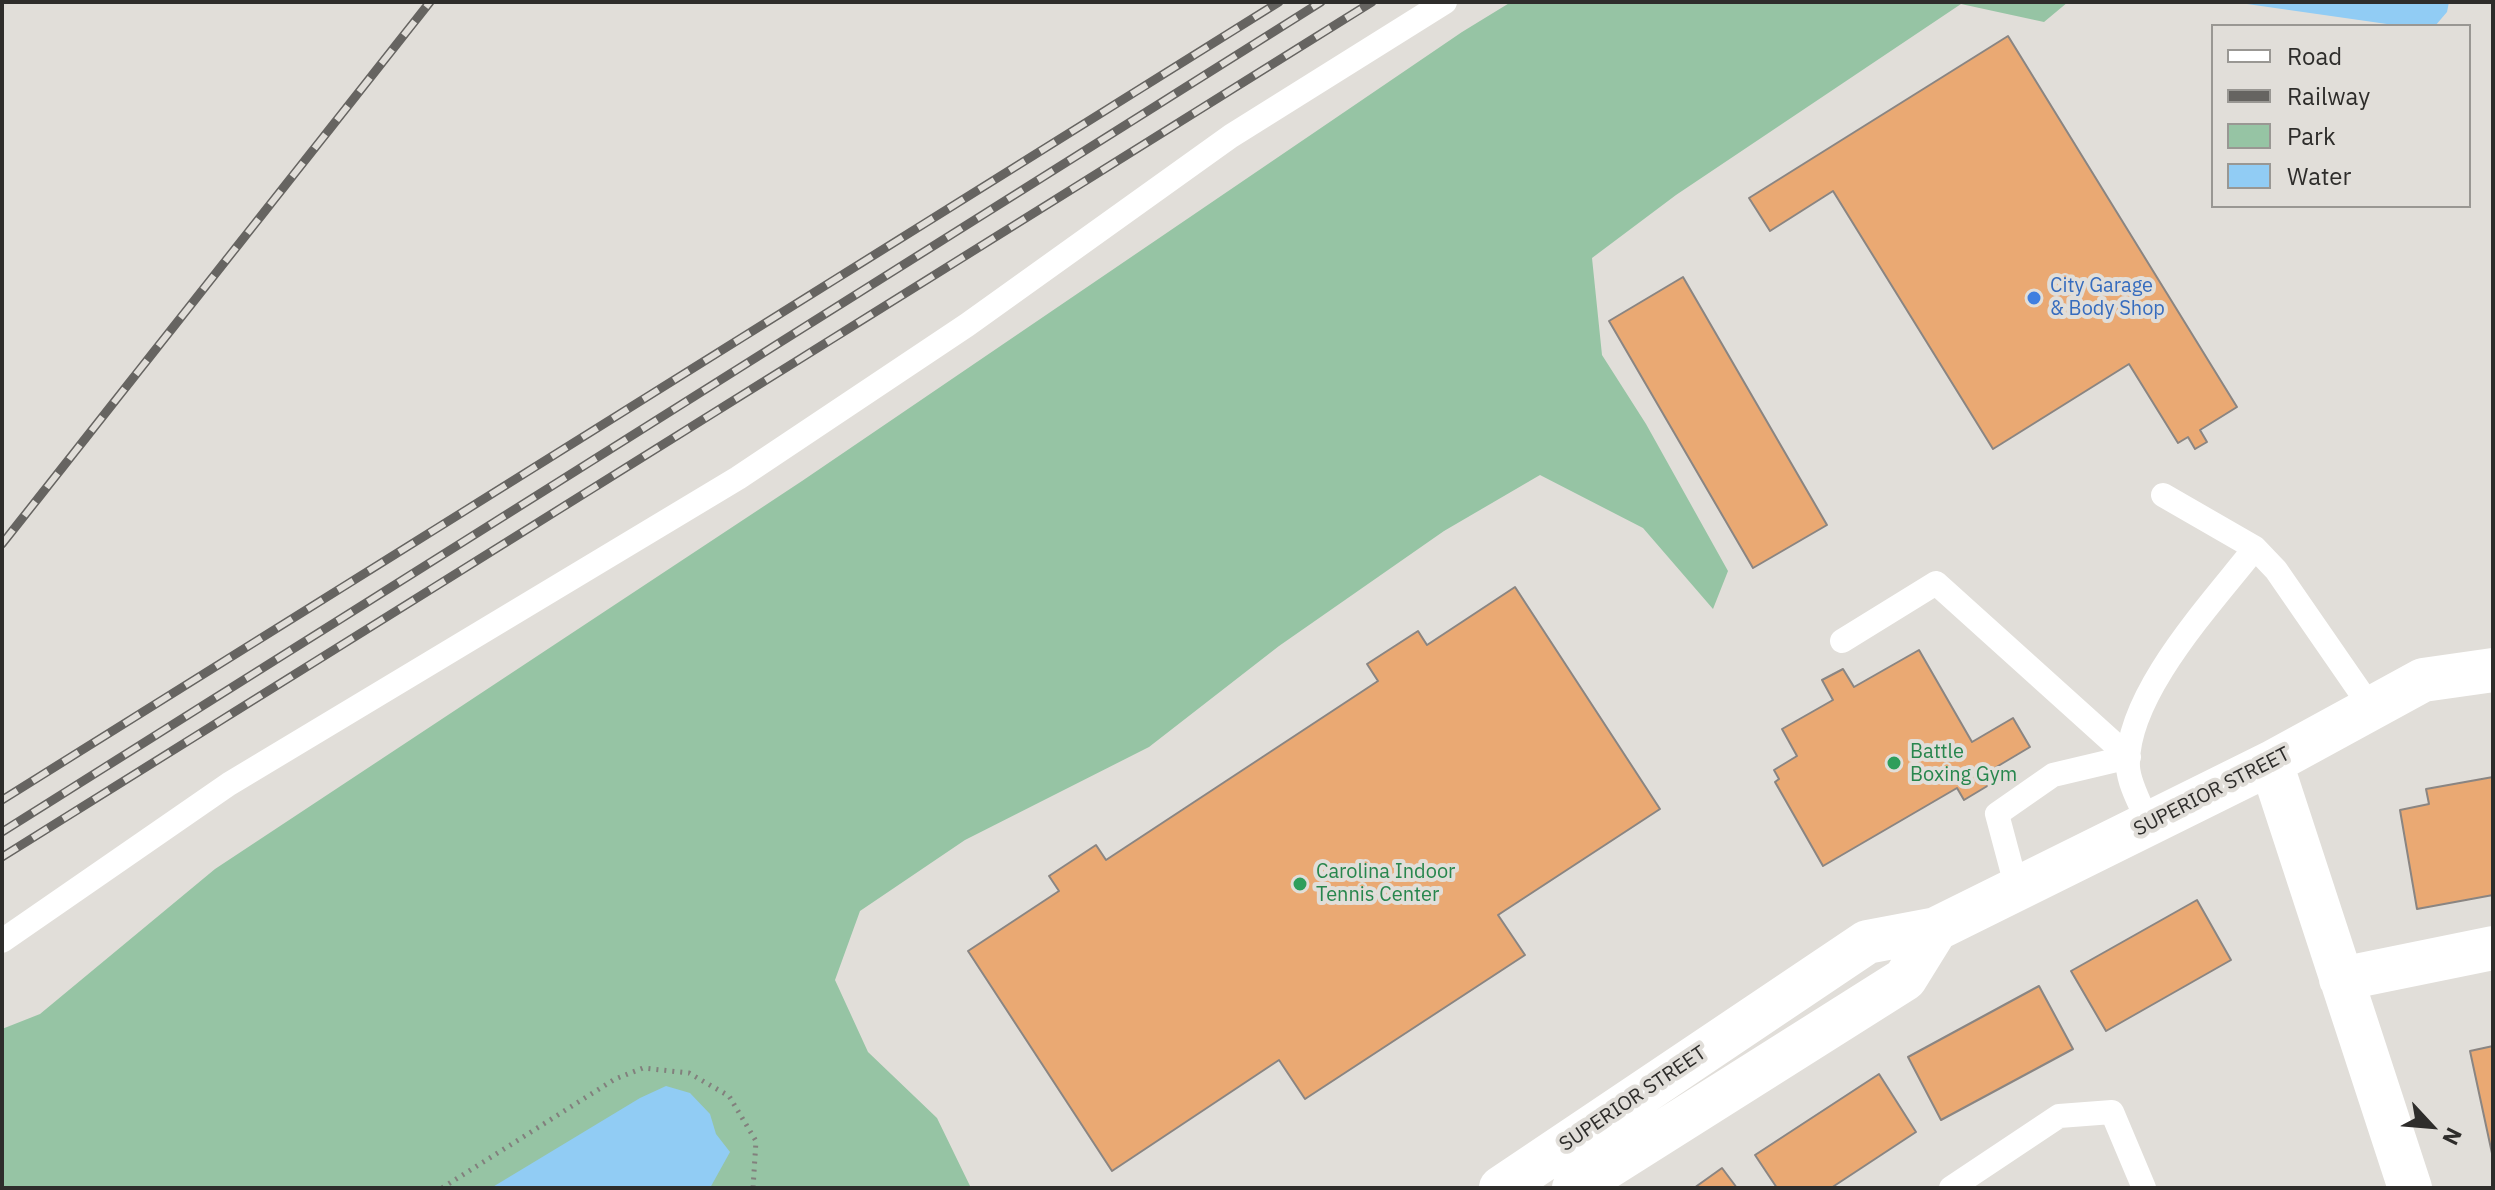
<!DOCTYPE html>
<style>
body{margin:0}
#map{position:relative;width:2495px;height:1190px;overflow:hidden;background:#e1ded9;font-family:"IBM Plex Sans",sans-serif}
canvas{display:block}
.frame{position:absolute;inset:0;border:4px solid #2e2d2b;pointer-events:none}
.legend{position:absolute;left:2211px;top:24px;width:260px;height:184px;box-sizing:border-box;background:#e1ded9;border:2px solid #999793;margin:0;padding:10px 14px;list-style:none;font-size:24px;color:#2e2d2b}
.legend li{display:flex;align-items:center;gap:16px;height:40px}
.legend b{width:40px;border:2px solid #999793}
.north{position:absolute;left:2391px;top:1086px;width:80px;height:80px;-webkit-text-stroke:6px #e1ded9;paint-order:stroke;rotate:116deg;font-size:22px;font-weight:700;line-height:32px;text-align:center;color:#2e2d2b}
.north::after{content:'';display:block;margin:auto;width:28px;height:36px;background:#2e2d2b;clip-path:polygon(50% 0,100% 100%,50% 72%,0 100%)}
</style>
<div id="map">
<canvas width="2495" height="1190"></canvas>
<div class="frame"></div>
<ul class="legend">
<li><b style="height:10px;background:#fff"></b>Road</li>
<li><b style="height:10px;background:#666461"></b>Railway</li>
<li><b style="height:22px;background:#96c4a4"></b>Park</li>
<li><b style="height:22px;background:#91ccf4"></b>Water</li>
</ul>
<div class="north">N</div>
</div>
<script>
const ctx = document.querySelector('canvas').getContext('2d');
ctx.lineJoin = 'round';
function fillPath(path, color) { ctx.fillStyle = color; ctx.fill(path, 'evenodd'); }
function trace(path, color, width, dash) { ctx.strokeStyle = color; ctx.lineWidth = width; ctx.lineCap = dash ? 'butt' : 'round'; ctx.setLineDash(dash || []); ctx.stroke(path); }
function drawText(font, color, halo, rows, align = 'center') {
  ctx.font = font + ' "IBM Plex Sans",sans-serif'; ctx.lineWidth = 8; ctx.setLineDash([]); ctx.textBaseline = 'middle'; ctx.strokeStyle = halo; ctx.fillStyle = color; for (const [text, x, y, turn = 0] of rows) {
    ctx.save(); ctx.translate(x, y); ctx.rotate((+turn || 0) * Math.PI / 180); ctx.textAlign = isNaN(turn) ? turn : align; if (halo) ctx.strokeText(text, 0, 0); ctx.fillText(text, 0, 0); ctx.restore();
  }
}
fillPath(new Path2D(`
 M1511 2H2068L2044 22 1961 4 1676 195 1592 258 1602 355 1646 424 1728 571 1713 609 1643 528 1540 475 1444 531 1279 646 1149 747 965 840 860 911 835 980 868 1052 937 1118 971 1188H2V1029L40 1014 215 869 802 481 1462 32Z`), '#96c4a4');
fillPath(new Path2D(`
 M2233 2H2449L2447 12 2435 26H2401Z
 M666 1086 690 1093 710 1114 716 1134 730 1152 710 1188H491L640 1098Z`), '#91ccf4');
const building = new Path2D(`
 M2008 36 2237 407 2200 430 2207 442 2195 449 2188 437 2178 443 2129 364 1993 449 1833 191 1770 231 1749 198Z
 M1683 277 1827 525 1753 568 1609 321Z
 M1515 587 1660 809 1498 915 1525 955 1305 1099 1279 1060 1112 1171 968 951 1059 891 1049 876 1096 845 1106 860 1378 681 1367 664 1418 631 1427 645Z
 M1919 650 1972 742 2013 718 2030 747 1988 772 1994 782 1964 800 1957 788 1823 866 1775 782 1779 779 1774 770 1797 756 1782 729 1833 700 1822 680 1843 669 1854 687Z
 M2493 777V895L2417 909 2400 810 2429 804 2426 789Z
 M2197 900 2231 960 2106 1031 2071 971Z
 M2039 986 2073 1049 1941 1120 1908 1057Z
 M2493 1046V1158L2470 1051Z
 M1879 1074 1916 1132 1831 1188H1777L1755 1155Z
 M1722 1168 1737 1188H1694Z`);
fillPath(building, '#eaa973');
trace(building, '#8a8582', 2);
trace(new Path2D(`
 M442 1188 615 1079 643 1068 689 1073 729 1096 756 1141 753 1188`), '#82807d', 5, [2, 6]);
trace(new Path2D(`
 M2163 495 2255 548 2276 570 2372 709
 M1842 641 1936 583 2129 757
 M2149 824C2142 807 2129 785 2128 767 2125 695 2212 603 2255 548
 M2017 889 1997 814 2053 775 2129 757
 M2 941 229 784 738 478 967 325 1231 136 1445 2
 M1951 1188 2059 1116 2112 1112 2144 1188`), '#fff', 24);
trace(new Path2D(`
 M2271 763 2410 1188
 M2341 979 2493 948
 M1501 1188 1867 942 1936 929 2271 763 2423 680 2493 670
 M1574 1188 1905 979 1936 929`), '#fff', 44);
const rail = new Path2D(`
 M2 544 430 2
 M2 800 1279 2
 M2 832 1321 2
 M2 857 1372 2`);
trace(rail, '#666461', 9);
trace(rail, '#e1ded9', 6, [18]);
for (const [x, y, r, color] of [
 [2034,298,8,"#3f7fe0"],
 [1894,763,8,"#2e9e5b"],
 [1300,884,8,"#2e9e5b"]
]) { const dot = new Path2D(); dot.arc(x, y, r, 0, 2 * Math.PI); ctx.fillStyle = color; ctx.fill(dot); trace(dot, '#e1ded9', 3); }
drawText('20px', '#366cbe', '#e1ded9', [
 ["City Garage",2050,286],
 ["& Body Shop",2050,309]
], 'left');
drawText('20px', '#27864d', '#e1ded9', [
 ["Battle",1910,752],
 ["Boxing Gym",1910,775],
 ["Carolina Indoor",1316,872],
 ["Tennis Center",1316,895]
], 'left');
drawText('20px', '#2e2d2b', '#e1ded9', [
 ["SUPERIOR STREET",2212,792,-27],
 ["SUPERIOR STREET",1633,1099,-34]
]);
</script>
